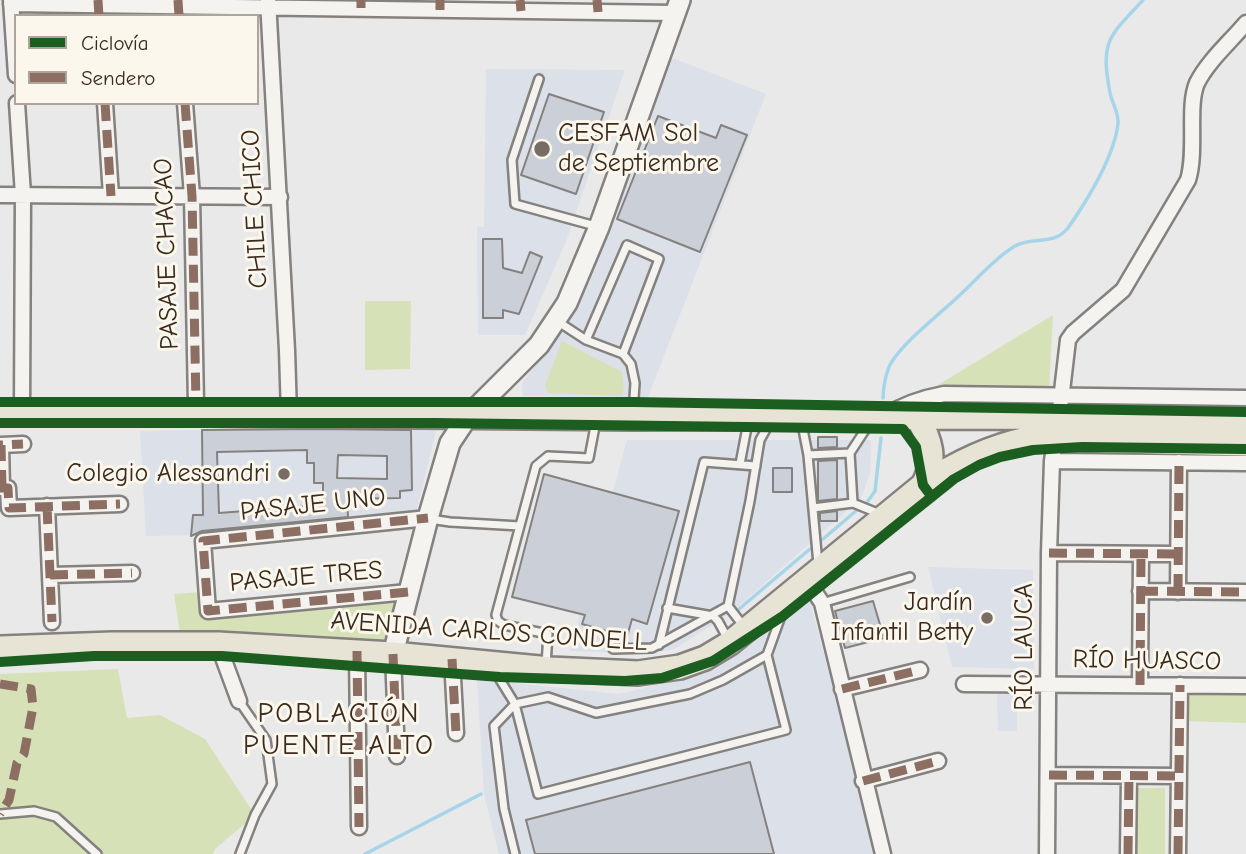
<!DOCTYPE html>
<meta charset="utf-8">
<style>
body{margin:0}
#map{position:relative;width:1246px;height:854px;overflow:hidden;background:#e9e9e9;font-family:"Comic Neue",sans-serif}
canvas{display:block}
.legend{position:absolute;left:14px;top:14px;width:245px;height:91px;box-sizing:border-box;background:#fbf7ec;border:2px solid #aea59a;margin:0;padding:9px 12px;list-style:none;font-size:21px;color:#3b2a1e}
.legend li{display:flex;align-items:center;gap:14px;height:35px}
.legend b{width:35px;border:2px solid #aea59a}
</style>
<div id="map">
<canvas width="1246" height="854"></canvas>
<ul class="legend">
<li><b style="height:9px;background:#1b5e20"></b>Ciclovía</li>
<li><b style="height:9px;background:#8d6e63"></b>Sendero</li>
</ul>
</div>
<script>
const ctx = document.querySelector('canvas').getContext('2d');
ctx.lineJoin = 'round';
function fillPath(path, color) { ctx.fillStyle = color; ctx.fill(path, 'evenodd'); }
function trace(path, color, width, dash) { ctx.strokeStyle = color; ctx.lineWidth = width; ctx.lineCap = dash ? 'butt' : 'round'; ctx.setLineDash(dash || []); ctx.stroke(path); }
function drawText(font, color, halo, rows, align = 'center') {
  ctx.font = font + ' "Comic Neue",sans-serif'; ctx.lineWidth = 6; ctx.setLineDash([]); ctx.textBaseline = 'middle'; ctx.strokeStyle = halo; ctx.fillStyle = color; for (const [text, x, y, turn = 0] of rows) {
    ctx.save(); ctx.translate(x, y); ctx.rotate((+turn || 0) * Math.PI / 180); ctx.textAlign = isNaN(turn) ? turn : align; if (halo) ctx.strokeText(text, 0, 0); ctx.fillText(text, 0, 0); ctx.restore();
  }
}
fillPath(new Path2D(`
 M670 57 766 94 648 397 523 396 522 383 556 339 608 225Z
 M486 69 625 70 567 239 525 335H478L477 227H484Z
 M437 427 415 517 207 535 146 536 140 431Z
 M627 440H871L870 473 861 498 732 612 675 649 648 654 570 651Z
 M928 567 1033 570 1034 669 952 667Z
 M809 598 878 854H499L484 795 477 679 619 694 704 674Z
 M1017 691V731H998L997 692Z`), '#dce0e8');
fillPath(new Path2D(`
 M365 301H411L410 369 365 370Z
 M1053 315 1049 389 933 388Z
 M562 341 622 372 624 389 622 396 548 393 545 386Z
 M201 592 203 616 394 603 384 648 180 634 174 594Z
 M118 669 127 718 160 715 205 739 255 815 215 849 213 854H0V674Z
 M1182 694 1246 695V723L1181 721Z
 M1134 788H1165V854H1134Z`), '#d7e1b7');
trace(new Path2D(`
 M883 398C883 388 886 372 891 363 906 339 943 312 963 292 979 277 996 257 1015 246 1032 236 1054 246 1068 228 1087 201 1115 155 1118 123 1119 113 1112 103 1110 93 1100 40 1109 37 1143 0
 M868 501 875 491 881 438
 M823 539 856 511
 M739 609 810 549
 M365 854 481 794`), '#a6d5ea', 3.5);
const building = new Path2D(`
 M549 94 604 112 576 194 521 175Z
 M658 116 716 138 721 125 747 135 700 252 617 219Z
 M483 239H502L503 268 522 273 530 252 542 257 519 314 503 310V318H483Z
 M317 429 411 430 412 490 400 491V498L347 499 348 517 202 531 191 536 193 515H203L202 430ZM307 450V463H314V483H323V505L219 513 217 452ZM338 455 387 456V479L337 478Z
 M818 437H837V447L818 448Z
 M837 460V499L818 501V461Z
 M773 468H792V492H773Z
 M544 474 679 511 647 624 632 619 627 637 582 624 585 615 512 597Z
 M837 511V521H820V513Z
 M873 601 884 638 845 648 835 611Z
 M750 762 774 854H535L526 820Z`);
fillPath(building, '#cbd0d8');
trace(building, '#84817e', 2);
const lane = new Path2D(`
 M539 79 512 160 515 204 599 227
 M557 321 586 340 623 354 631 364 635 383 633 414
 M586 340 627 245 659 259 623 354
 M801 419 808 455 818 564
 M808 455 850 453
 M740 464 748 422
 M853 503 850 453 869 424
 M813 508 853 503 880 514
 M430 519 450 522 520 526
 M822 603 910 577
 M728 606 745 628
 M667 608 713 616 718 621 729 641
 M659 645 704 462 756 466
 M613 649 652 648 728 606 750 501 760 440 769 424
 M546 665 548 634 504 625 498 621 496 615 536 466 548 456 589 458 596 421
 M494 670 515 704 538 794 786 730 767 655 785 605
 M239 701 266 740 272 784 255 815 240 854
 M0 814 34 811 56 817 97 854
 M515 854 504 809 494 726 515 704 548 697 596 713 690 694 723 680 767 655`);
const street = new Path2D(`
 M11 0 16 75
 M268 0 287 350 289 414
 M11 4 674 13
 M17 103 23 195 22 412
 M105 103 111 196
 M185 103 192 196 196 404
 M0 195 280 197
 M885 416C904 404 922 398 944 394L1246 398
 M1059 417 1068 340 1073 333 1123 290 1188 180C1197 151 1187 106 1197 83 1208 61 1230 42 1246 23
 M1052 461 1246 463
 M0 488H8L9 508 120 504
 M2 488 1 445 23 444
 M47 506 52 622
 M1049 553 1178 554
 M50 575 132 573
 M807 580 822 603 883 854
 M1140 591 1246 592
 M408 592 208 611 203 541 428 518
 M1178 592 1179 462
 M218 644 239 701
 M357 651 359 827
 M393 654 397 756
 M452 659 456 733
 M964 684 1246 686
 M1140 685 1141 554
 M842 689 920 670
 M1049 775 1179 776
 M863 781 938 761
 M1047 854 1049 553 1052 461 1055 440
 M1128 854 1129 776
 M1178 854 1180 685`);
const secondary = new Path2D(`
 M393 654 428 518 450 443 468 416 539 345 567 303 599 227 680 0`);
const primary = new Path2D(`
 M0 412 633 418 1030 417 1246 423
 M917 417C931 440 937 460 923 485
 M0 648 112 644H218L393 654 550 669 638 673 680 667 705 658 730 643 923 485C956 463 989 447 1027 439L1246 444`);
trace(lane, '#84817e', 12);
trace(street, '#84817e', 19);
trace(secondary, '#84817e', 24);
trace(primary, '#84817e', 28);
trace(lane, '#f4f3f0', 7);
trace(street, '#f4f3f0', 14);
trace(secondary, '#f4f3f0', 19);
trace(primary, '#e7e4d6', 23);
trace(new Path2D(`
 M98 0 99 16
 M178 0 179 16
 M361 0V8
 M440 0V10
 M520 0 521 11
 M597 0 598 12
 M105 103 111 196
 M185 103 192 196 196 404
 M0 488H8L9 508 120 504
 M2 488 1 445 23 444
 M47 506 52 622
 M1049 553 1178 554
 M50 575 132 573
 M1140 591 1246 592
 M408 592 208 611 203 541 428 518
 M1178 592 1179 462
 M357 651 359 827
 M393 654 397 756
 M452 659 456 733
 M0 684 31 689 33 707 24 754 17 763 9 800 0 814
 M1140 685 1141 554
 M842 689 920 670
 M1049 775 1179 776
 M863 781 938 761
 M1128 854 1129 776
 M1178 854 1180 685`), '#8d6e63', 9, [18, 9]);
trace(new Path2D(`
 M0 402H634L1246 412
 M0 423H435L903 429 916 447 923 485 932 497
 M0 662 94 656H222L500 677 625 681 662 678 713 661 783 616 954 479 979 465 1000 457 1033 450 1082 447 1246 449`), '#1b5e20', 10);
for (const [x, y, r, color] of [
 [542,149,9,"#786d65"],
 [284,474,7,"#786d65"],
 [987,618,7,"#786d65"]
]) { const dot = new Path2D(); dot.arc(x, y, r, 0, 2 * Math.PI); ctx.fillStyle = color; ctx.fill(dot); trace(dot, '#fbf7ec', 2.5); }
drawText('26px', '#3b2a1e', '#fbf7ec', [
 ["CESFAM Sol",558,134,"left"],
 ["de Septiembre",558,164,"left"],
 ["Colegio Alessandri",270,474],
 ["Jardín",973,603],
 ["Infantil Betty",973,633]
], 'right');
drawText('26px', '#3b2a1e', '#fbf7ec', [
 ["CHILE CHICO",255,209,-93],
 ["PASAJE CHACAO",167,254,-92],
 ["PASAJE UNO",313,505,-6],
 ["PASAJE TRES",306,577,-5],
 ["AVENIDA CARLOS CONDELL",489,632,4],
 ["RÍO LAUCA",1025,647,-90],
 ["RÍO HUASCO",1147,661,1]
]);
ctx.letterSpacing = '2px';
drawText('28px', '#3b2a1e', '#fbf7ec', [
 ["POBLACIÓN",339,714],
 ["PUENTE ALTO",339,746]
]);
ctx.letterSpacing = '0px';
</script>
